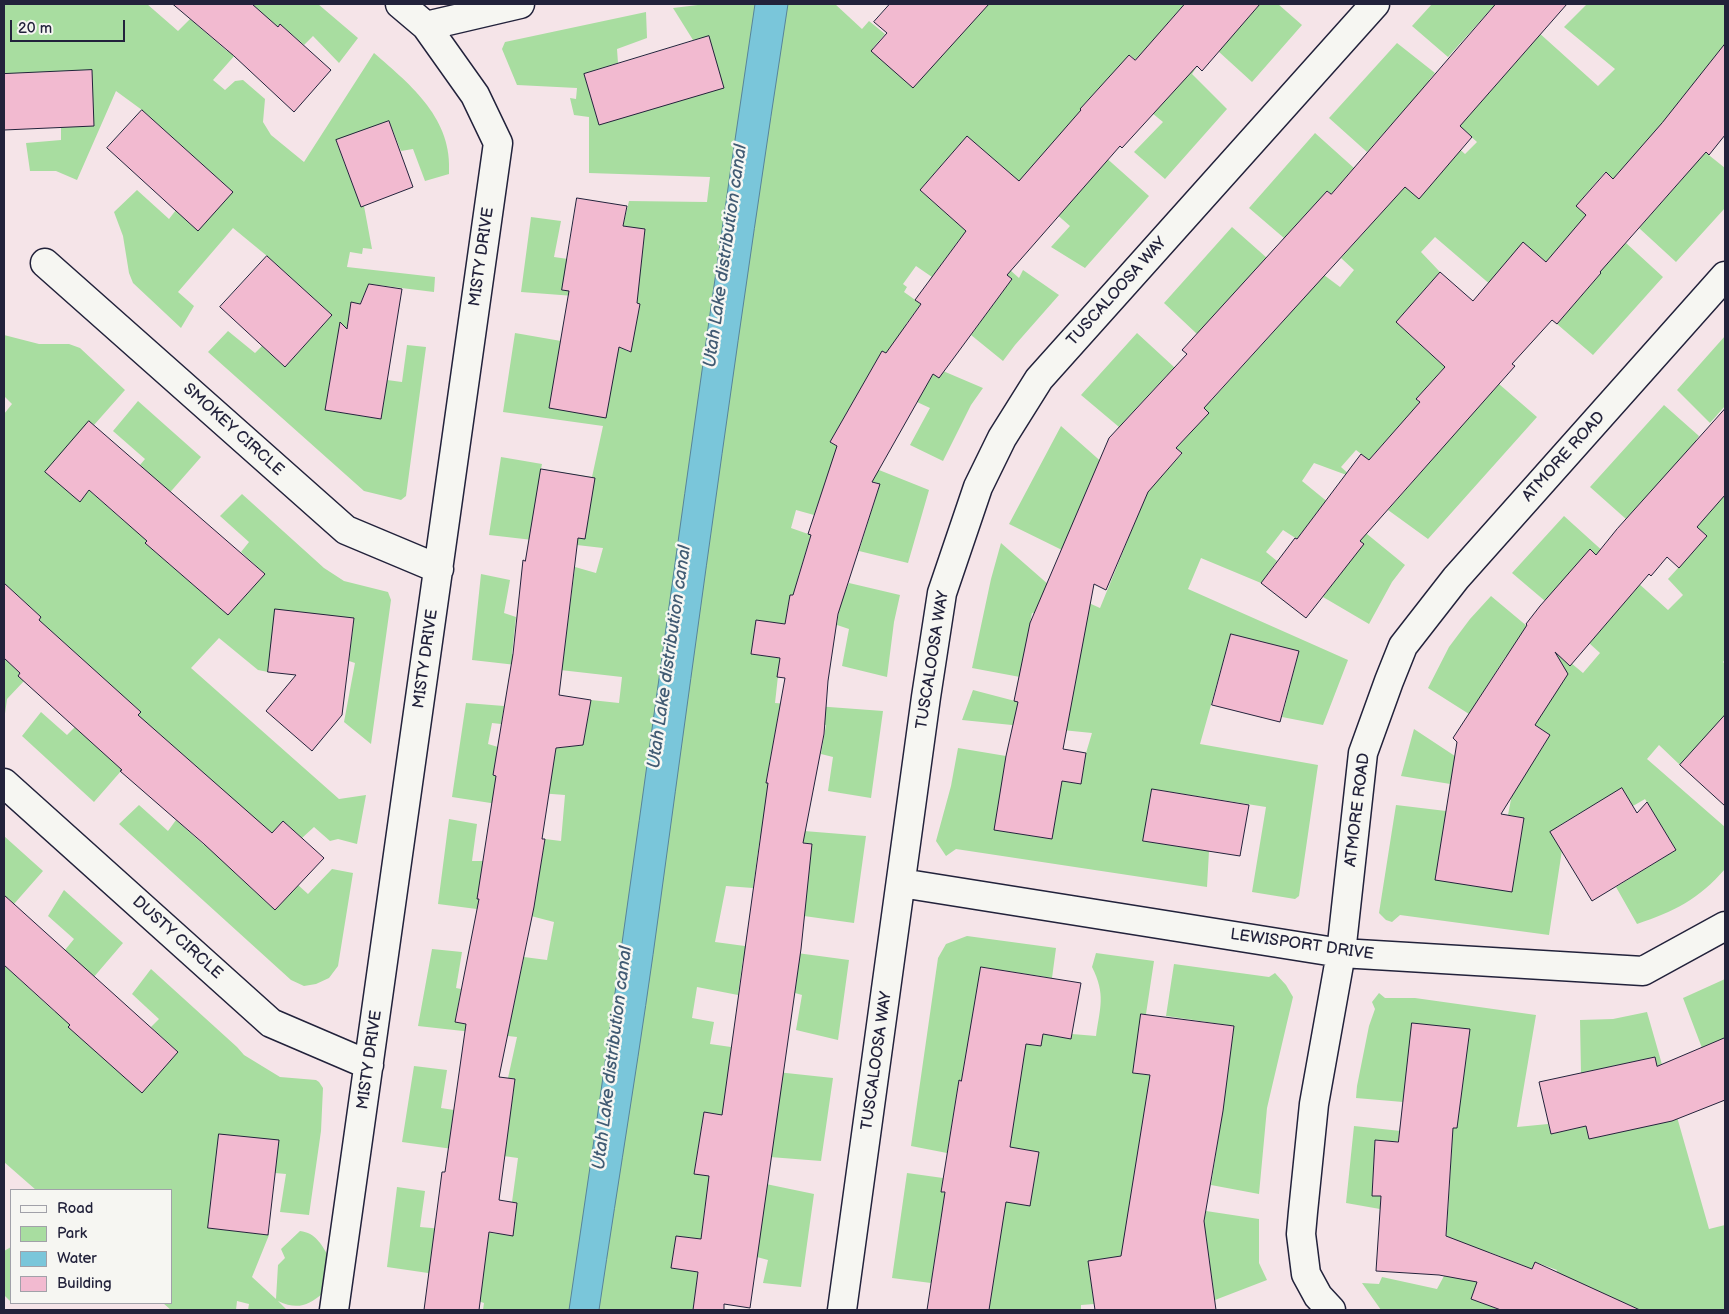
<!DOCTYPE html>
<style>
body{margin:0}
#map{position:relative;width:1729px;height:1314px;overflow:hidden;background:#f5e4e8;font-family:"Balsamiq Sans",sans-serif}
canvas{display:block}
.frame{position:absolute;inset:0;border:5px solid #22223b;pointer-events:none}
.legend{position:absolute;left:10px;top:1189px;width:162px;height:115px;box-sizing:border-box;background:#f6f6f2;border:1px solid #a1a1a9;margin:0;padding:6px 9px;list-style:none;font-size:15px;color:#22223b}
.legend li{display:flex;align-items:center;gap:10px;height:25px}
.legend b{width:25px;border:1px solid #a1a1a9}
.scale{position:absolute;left:10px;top:20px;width:115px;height:22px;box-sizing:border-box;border:2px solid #22223b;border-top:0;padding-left:6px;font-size:15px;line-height:18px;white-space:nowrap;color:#22223b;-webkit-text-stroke:4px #f6f6f2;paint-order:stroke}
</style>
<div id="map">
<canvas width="1729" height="1314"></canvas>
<div class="frame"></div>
<ul class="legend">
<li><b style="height:6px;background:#f6f6f2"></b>Road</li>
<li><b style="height:14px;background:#a8dda0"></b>Park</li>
<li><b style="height:14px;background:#7ac6da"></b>Water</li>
<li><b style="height:14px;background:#f2bad0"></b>Building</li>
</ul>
<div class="scale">20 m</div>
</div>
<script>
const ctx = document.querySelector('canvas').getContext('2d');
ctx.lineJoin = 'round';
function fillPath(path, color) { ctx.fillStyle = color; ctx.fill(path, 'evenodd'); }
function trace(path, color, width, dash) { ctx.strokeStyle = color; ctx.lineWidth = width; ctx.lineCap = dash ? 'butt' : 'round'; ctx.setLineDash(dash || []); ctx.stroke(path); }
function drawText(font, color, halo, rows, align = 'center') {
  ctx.font = font + ' "Balsamiq Sans",sans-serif'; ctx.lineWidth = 5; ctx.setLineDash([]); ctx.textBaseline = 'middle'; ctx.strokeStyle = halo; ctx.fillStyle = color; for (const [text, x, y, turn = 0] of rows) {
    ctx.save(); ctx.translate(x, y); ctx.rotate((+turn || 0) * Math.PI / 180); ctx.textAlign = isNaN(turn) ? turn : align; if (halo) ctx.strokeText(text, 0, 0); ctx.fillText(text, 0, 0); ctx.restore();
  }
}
fillPath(new Path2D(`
 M4 4H147L178 31 190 19 227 51 261 12 252 4H318L358 38 339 63 313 36 304 45 280 24 245 61 236 54 213 80 225 90 235 81 243 80 265 99 263 122 271 135 304 162 374 53C412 86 453 119 449 174L425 181 413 149 401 151 389 121 336 141 361 206H364L372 249 363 248 362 254 350 252 347 267 435 277 434 292 369 284 360 304 351 303 346 336 338 335 325 410 381 419 387 380 402 382 407 345 426 347 406 496 401 500 364 491 208 352 228 331 255 353 262 346 285 367 332 315 267 256 233 228 178 292 194 306 181 328 133 283 129 273 123 236 114 212 137 190 169 219 176 210 233 192 142 110 116 91 77 180 56 171H30L26 143 61 140V127L91 70 4 74Z
 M706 4H835L862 29 869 21 885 34 873 48 912 83 985 4H1185L1159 33 1197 66 1192 74 1227 109 1165 179 1134 152 1163 122 1152 113 1172 93 1130 55 1080 109 1089 117 1076 131 1149 196 1085 268 1051 247 1070 226 967 136 920 190 1019 278 1023 270 1059 295 1015 345 1003 361 971 335 1012 279 959 240 932 277 916 266 903 284 907 287 904 292 921 304 906 324 912 329 898 348 939 378 943 371 983 388 971 405 943 461 910 445 930 408 917 402 930 378 882 351 830 442 879 470 929 490 908 563 859 551 880 484 830 468 814 515 796 510 791 528 811 535 798 577 845 592 849 583 900 595 894 622 887 677 842 666 849 629 837 625 840 602 790 595 785 624 756 620 751 654 780 658 775 703 883 711 871 798 828 791 833 757 821 754 826 725 778 717 766 782 772 784 769 805 809 813 804 831 866 836 854 923 804 916 812 844 760 837 753 888 726 886 715 942 849 960 838 1040 796 1030 802 995 795 993 798 967 743 959 738 995 697 987 692 1018 714 1022 710 1044 731 1047 730 1067 833 1078 821 1161 770 1157 722 1115 704 1112 694 1173 766 1184 814 1194 801 1287 763 1283 768 1260 757 1257 705 1206 701 1239 676 1236 671 1268 698 1272 693 1310H483L484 1303 478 1301 483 1281 387 1267 397 1187 425 1191 420 1227 513 1235 517 1203 512 1202 518 1158 402 1142 414 1066 447 1070 441 1108 454 1110 450 1137 506 1145 515 1079 508 1078 517 1037 418 1026 432 949 462 952 456 988 461 989 455 1022 508 1032 524 957 547 960 554 922 531 916 438 904 449 819 477 824 472 861H483L478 899 534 907 545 839 561 841 565 795 513 791 510 806 452 797 466 703 504 706 501 724 492 723 488 744 498 747 493 775 550 784 556 748 583 745 591 700 619 703 622 677 472 660 481 574 510 580 504 613 516 617 512 654 563 660 575 567 596 573 603 548 489 535 501 457 542 464 541 469 592 477 603 426 503 412 515 333 561 341 619 347 630 352 640 304 614 299 521 292 531 217 561 221 554 257 568 259 563 290 637 299 645 230 623 226 629 201 707 202 710 177 589 173V117L574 115 570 98 576 99 577 88 517 85 502 49 505 42 646 12 647 38 617 49 618 63 584 74 599 125 709 37 693 40 673 8Z
 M1260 4H1278L1302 25 1252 82 1218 51Z
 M1432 4H1507L1598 86 1615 69 1564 27 1587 4H1725V44L1665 120 1725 168V208L1676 262 1639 228 1684 177 1613 179 1605 172 1576 206 1622 247 1626 243 1663 277 1593 355 1557 324 1601 273 1584 259 1573 231 1546 262 1523 243 1506 298 1435 237 1421 252 1440 272 1396 322 1445 367 1416 399 1454 433 1499 384 1537 417 1428 539 1388 510 1436 455 1401 424 1369 460 1356 450 1341 467 1352 477 1314 463 1302 481 1405 565 1392 582 1369 624 1323 597 1354 555 1319 510 1297 539 1283 530 1266 552 1277 561 1261 583 1201 558 1188 589 1348 660 1323 725 1282 717 1299 651 1231 634 1200 744 1318 765 1299 896 1295 899 1252 892 1266 807 1152 789 1143 841 1209 851 1207 887 956 849 946 856 936 841 951 786 958 748 1006 756 995 830 1052 839 1062 781 1081 784 1086 753 1092 733 962 720 973 690 1015 701 1086 623 1032 613 1020 677 972 668 991 579 1001 543 1049 585 1100 608 1140 510 1062 550 1009 524 1061 426 1140 496 1166 471 1182 454 1176 448 1208 413 1167 375 1119 427 1081 395 1137 333 1211 401 1286 318 1197 334 1164 303 1232 227 1267 258 1324 275 1340 287 1354 270 1341 258 1368 228 1328 191 1284 238 1249 208 1315 133 1354 168 1339 185 1377 218 1446 137 1465 154 1477 142 1458 125 1414 100 1367 152 1329 118 1397 43 1435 73 1429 80 1469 115 1532 44 1491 9 1448 57 1412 26Z
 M4 335 39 344H69L80 348 125 390 94 425 89 422 80 502 89 490 125 522 159 483 140 465 145 459 113 431 138 401 201 457 145 521 156 531 145 543 228 615 265 574 241 552 249 542 220 516 242 494 324 568 344 581 388 592 391 600 371 744 344 722 355 663 349 661 354 618 287 645 271 644 268 672 258 670 219 638 191 668 339 799 366 795 357 844 338 839 330 841 314 827 302 838 283 821 235 873 275 910 298 885 308 894 332 869 353 873 338 966 329 978 316 984 304 986 291 980 119 824 139 805 168 831 176 820 204 845 239 805 156 731 94 802 22 736 41 712 67 735 75 727 104 753 141 712 55 635 24 681 7 699 4 721V658L41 617 4 583V414L12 404 4 396Z
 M1725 336V406L1710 423 1677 390Z
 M1664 405 1699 436 1696 440 1725 466V660L1723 662 1725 664V715L1680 765 1659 745 1647 759 1725 827V869C1698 900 1675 911 1637 924L1616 887 1676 850 1645 799 1633 806 1622 788 1557 827 1567 844 1562 850 1549 935 1400 915 1392 922 1386 920 1379 913 1396 805 1446 811 1512 892 1524 818 1508 815 1512 794 1401 776 1414 729 1467 764 1522 748 1536 758 1550 735 1535 725 1506 656 1469 714 1428 688 1449 647 1470 619 1491 596 1583 673 1600 653 1589 643 1636 589 1590 550 1545 601 1512 573 1564 516 1668 610 1683 595 1668 579 1707 536 1697 527 1718 502 1676 464 1626 519 1590 487Z
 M4 836 43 871 14 904 8 898 4 903Z
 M64 890 123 943 75 999 84 1008 68 1027 142 1092 178 1052 151 1027 159 1019 132 994 151 969 237 1047 244 1055 280 1077 316 1080 319 1082 323 1088 321 1131 309 1215 280 1212 286 1174 275 1173 219 1134 208 1228 269 1235 252 1277 276 1299 278 1265 285 1258 281 1249 300 1231C316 1233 321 1244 329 1257L323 1293C308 1306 297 1310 278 1301L287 1310H248L249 1304 237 1301 236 1310H171L163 1303H171V1190H36L4 1162V965L55 1012 90 974 65 950 74 939 48 916Z
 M967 936 1056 948 1052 978 981 967 971 1024 1002 1040 1040 1046 1043 1034 1071 1039 1072 1034 1096 1036C1100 1007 1106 995 1092 967L1096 953 1154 961 1146 1014H1141L1133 1073 1226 1085 1234 1026 1166 1016 1174 964 1269 977 1275 973 1286 985 1293 997 1267 1108 1259 1194 1211 1185 1221 1121 1145 1110 1129 1209 1204 1221 1206 1211 1259 1219V1263L1267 1280 1215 1300 1205 1232 1124 1256 1089 1261 1094 1304 1081 1305V1310H989L1002 1226 941 1217 931 1283 892 1278 907 1173 943 1178 941 1192 1030 1205 1039 1152 1010 1147 1018 1090 959 1080 947 1153 911 1146 938 958 946 944Z
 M1725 979V1038L1702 1048 1683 998Z
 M1379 993 1385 998H1415L1536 1015 1517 1127 1548 1124 1551 1134 1586 1126 1589 1139 1669 1121 1655 1057 1581 1073 1580 1020 1613 1019 1647 1012 1709 1229 1725 1225V1310H1640L1604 1294 1596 1310H1588L1591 1304 1551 1287 1557 1270 1535 1262 1532 1269 1489 1252 1471 1299 1501 1310H1381L1362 1283 1379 1284 1382 1277 1437 1289 1444 1276 1452 1145 1375 1140 1372 1195 1381 1196 1380 1209 1346 1203 1354 1126 1429 1134 1457 1124 1469 1030 1413 1023 1403 1102 1356 1098 1357 1086 1369 1026 1375 1009 1372 1002Z
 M11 1247V1302L4 1295V1251Z`), '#a8dda0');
const water = new Path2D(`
 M755 4H788C742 303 701 603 660 904 642 1039 619 1175 599 1310H569C634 875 690 439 755 4Z`);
fillPath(water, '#7ac6da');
trace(water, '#57849a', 1);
const building = new Path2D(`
 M173 4H252L278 27 280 24 331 70 294 112 234 56Z
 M890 4H989L913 88 871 51 887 33 874 22Z
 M1185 4H1260L1202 71 1197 66 1122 148 1120 146 1007 275 1012 279 939 378 933 374 872 482 880 484 838 614 828 681 824 734 803 843 812 844 801 949 750 1308 724 1304V1310H693L698 1272 671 1268 676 1236 701 1239 709 1176 694 1174 704 1112 722 1115 768 783H766L785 678 777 677 780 658 751 654 756 620 785 624 790 595H793L811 535 808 534 837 446 830 442 882 351 886 353 921 304 915 300 966 231 920 190 967 136 1019 181 1081 110 1080 109 1129 55 1135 60Z
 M1496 4H1567L1460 126 1472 137 1419 199 1405 187 1204 408 1209 413 1176 448 1182 453 1148 492 1106 590 1094 584 1063 749 1086 753 1081 784 1062 781 1052 839 994 830 1006 756 1018 702 1014 701 1030 623 1109 438 1187 354 1182 350 1327 191 1331 194Z
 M709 36 724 88 599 125 584 74Z
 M1725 44V135L1709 155 1706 152 1600 272 1601 273 1557 324 1552 320 1512 364 1515 366 1360 541 1364 544 1306 618 1261 583 1295 538 1297 539 1361 454 1369 460 1420 402 1416 399 1445 367 1396 322 1440 272 1473 301 1523 242 1546 262 1586 215 1576 206 1606 172 1613 179 1662 123Z
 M92 70 94 126 4 130V74Z
 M142 110 233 192 198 231 107 148Z
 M389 121 413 187 361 207 336 140Z
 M577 198 627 206 623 226 645 229 637 303 640 304 631 352 619 347 606 418 549 408 569 291 562 290Z
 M267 256 332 315 285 367 220 307Z
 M369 284 402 289 381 419 325 410 340 322 347 329 351 302 360 304Z
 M1725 409V495L1697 527 1707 536 1679 568 1667 557 1651 576 1649 574 1570 666 1555 652 1568 674 1535 725 1550 735 1501 814 1524 818 1512 892 1435 880 1457 742 1453 738 1527 625 1526 624 1540 606 1590 549 1596 555 1617 529Z
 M89 421 265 574 228 615 145 543 147 541 89 490 80 502 45 472Z
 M541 469 595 478 585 539 578 538 559 695 591 700 583 745 556 748 542 839H545L534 907 499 1077 515 1079 499 1200 517 1203 513 1236 489 1232 479 1310H424L442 1172H445L466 1024 455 1022 479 899H477L496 776 493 775 513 654 523 560 525 561Z
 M4 583 41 617 39 620 141 712 138 715 272 833 283 821 324 858 275 910 204 844 120 771 122 770 18 676 20 673 4 658Z
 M275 609 354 618 342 715 312 751 266 711 296 675 268 672Z
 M1231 634 1299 651 1280 722 1212 705Z
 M1725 715V806L1680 765Z
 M1622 788 1637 813 1647 802 1676 850 1592 901 1550 832Z
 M1152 789 1249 805 1240 856 1143 841Z
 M4 895 178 1052 142 1093 68 1027 70 1025 4 965Z
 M981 967 1081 983 1071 1039 1043 1034 1041 1046 1026 1044 1010 1147 1039 1152 1030 1206 1006 1202 989 1310H927L945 1192H941L959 1080 961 1081Z
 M1141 1014 1234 1026 1223 1111 1204 1221 1216 1310H1095L1088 1261 1121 1256 1150 1075 1133 1073Z
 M1412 1023 1470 1029 1457 1128H1453L1446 1236 1532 1269 1535 1262 1640 1310H1501L1471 1299 1477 1282 1439 1275 1376 1271 1381 1196H1372L1375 1140 1398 1142Z
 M1725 1038V1100L1672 1121 1589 1139 1586 1126 1551 1134 1539 1082 1655 1057 1657 1066Z
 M219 1134 279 1140 268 1235 208 1228Z`);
fillPath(building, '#f2bad0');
trace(building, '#22223b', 1);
const street = new Path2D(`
 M400 4 426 26 520 4
 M45 263 346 530 439 569
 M4 783 271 1023 369 1065
 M901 883 1341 953 1643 971 1725 926
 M334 1310 498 143 475 95 426 26
 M842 1310 926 697 942 593 978 487 1002 438 1039 379 1375 4
 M1331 1310 1318 1296 1306 1274 1301 1234 1303 1212 1314 1104 1341 953 1363 753 1389 681 1403 646 1456 578 1725 276`);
trace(street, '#22223b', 31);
trace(street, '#f6f6f2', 28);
drawText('16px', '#22223b', '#f6f6f2', [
 ["MISTY DRIVE",482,257,-82],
 ["TUSCALOOSA WAY",1117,292,-48],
 ["SMOKEY CIRCLE",233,430,42],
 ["ATMORE ROAD",1564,457,-48],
 ["MISTY DRIVE",426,659,-82],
 ["TUSCALOOSA WAY",933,660,-81],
 ["ATMORE ROAD",1358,810,-83],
 ["DUSTY CIRCLE",177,938,42],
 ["LEWISPORT DRIVE",1302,945,8],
 ["MISTY DRIVE",370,1060,-82],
 ["TUSCALOOSA WAY",877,1061,-82]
]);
drawText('italic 18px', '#415b73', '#f6f6f2', [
 ["Utah Lake distribution canal",726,256,-82],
 ["Utah Lake distribution canal",670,657,-82],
 ["Utah Lake distribution canal",613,1058,-83]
]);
</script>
